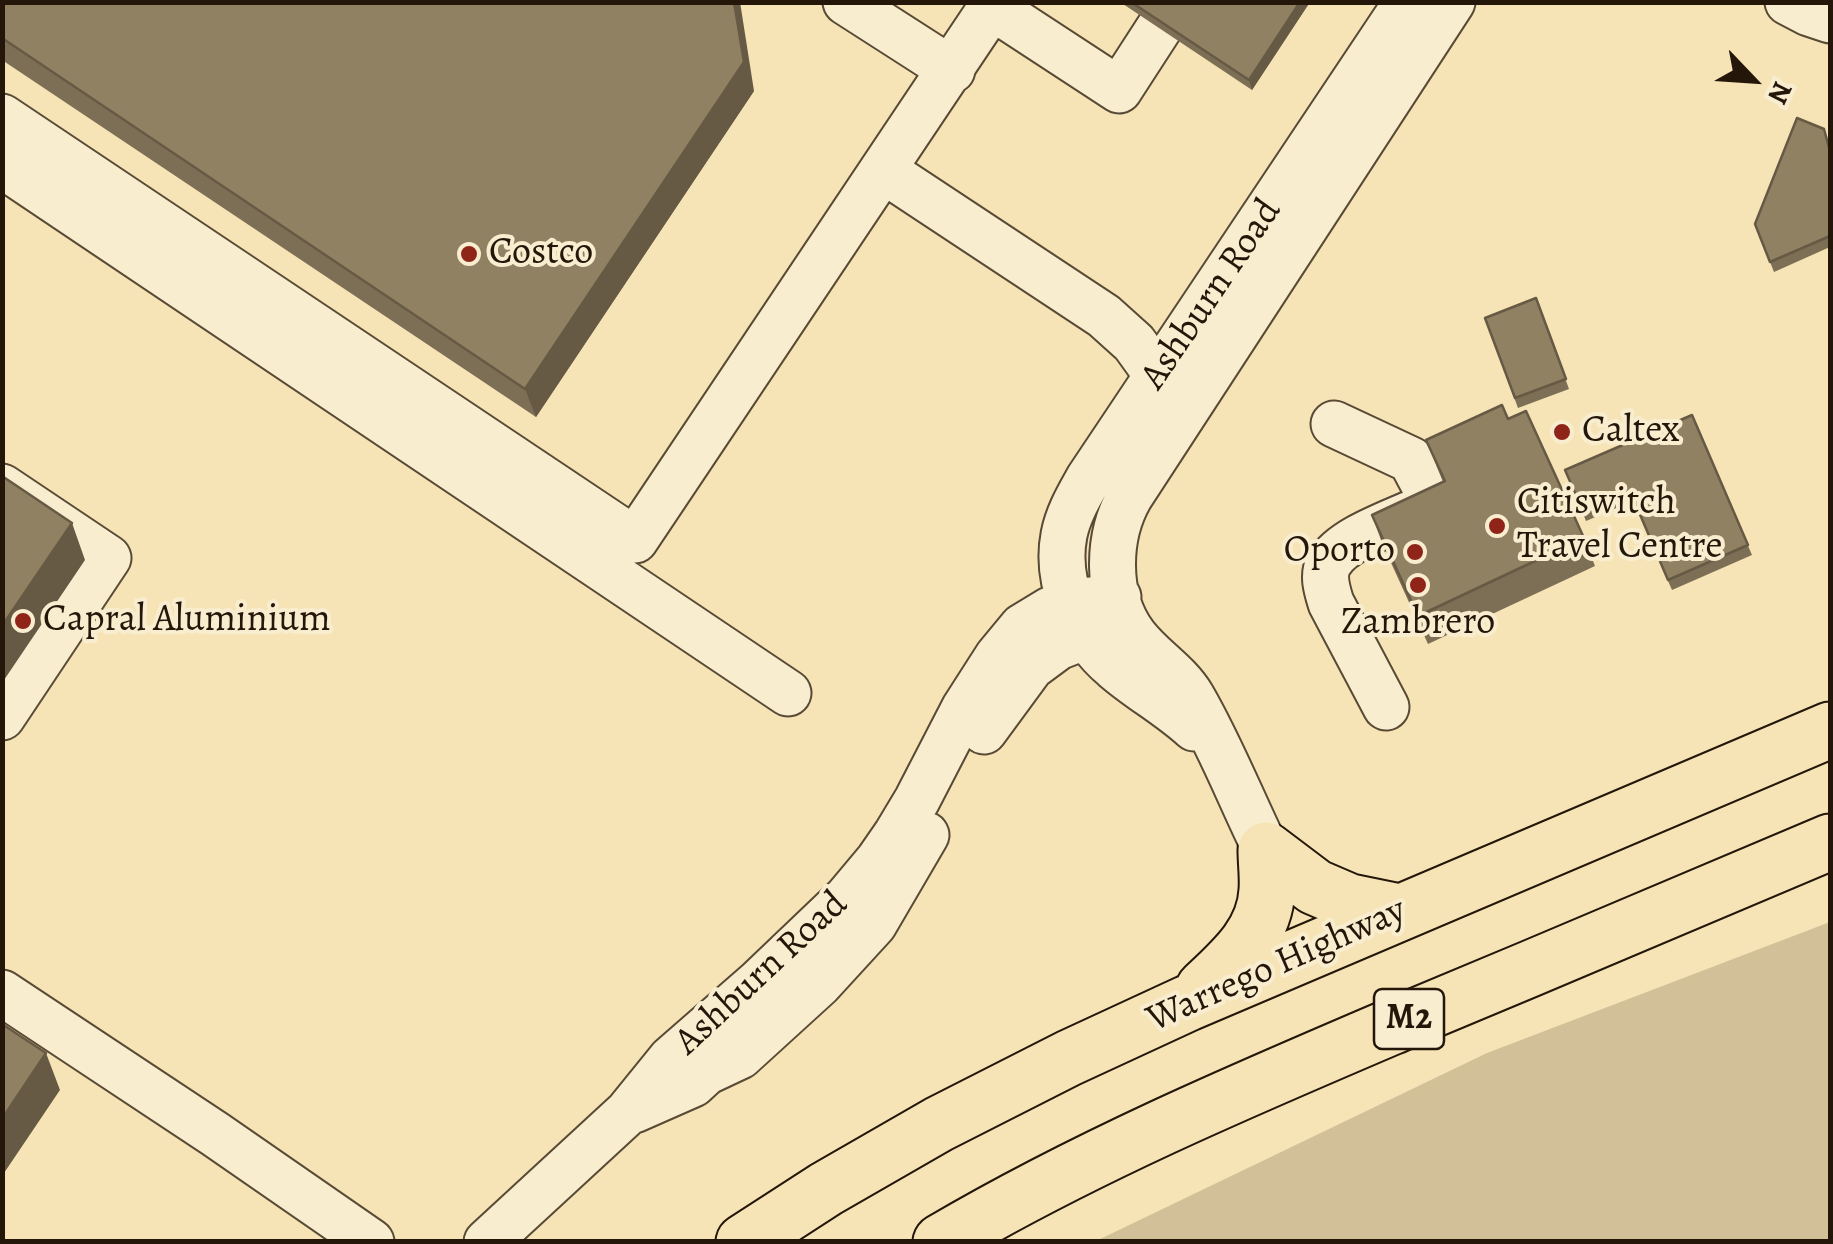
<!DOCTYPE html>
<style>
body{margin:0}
#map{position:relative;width:1833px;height:1244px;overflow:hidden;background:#f6e3b6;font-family:Alegreya,serif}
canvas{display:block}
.frame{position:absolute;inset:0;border:5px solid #24170a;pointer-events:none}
.north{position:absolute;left:1703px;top:30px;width:100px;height:100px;-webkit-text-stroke:8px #f9edd0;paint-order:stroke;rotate:115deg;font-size:28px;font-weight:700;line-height:40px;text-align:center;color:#24170a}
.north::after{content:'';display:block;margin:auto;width:35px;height:45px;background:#24170a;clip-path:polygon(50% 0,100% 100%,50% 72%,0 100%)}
</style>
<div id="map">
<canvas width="1833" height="1244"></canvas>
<div class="frame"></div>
<div class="north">N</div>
</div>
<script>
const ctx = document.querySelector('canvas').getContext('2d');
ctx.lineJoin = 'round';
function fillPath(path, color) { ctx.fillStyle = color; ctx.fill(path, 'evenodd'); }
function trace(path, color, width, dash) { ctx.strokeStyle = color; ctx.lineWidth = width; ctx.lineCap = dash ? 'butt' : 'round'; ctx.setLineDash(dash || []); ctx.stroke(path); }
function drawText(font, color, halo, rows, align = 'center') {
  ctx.font = font + ' Alegreya,serif'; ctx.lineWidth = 8; ctx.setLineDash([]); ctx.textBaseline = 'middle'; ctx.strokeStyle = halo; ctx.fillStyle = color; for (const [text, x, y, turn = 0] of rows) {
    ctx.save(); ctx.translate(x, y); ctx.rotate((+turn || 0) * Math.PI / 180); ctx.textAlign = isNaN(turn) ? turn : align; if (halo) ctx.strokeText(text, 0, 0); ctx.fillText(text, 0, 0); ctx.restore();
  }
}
fillPath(new Path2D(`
 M1830 922V1241H1096L1487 1053Z`), '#d2c099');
const minor = new Path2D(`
 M846 2 952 70
 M1788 2 1809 13 1830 20
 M992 7 1119 90 1176 2
 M2 117 635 540 995 2
 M2 165 788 693
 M883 170 1104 316 1134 343 1157 375
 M1334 424 1411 460 1430 496 1427 503 1421 509C1397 521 1343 538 1329 563 1322 575 1327 590 1331 603L1386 707
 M2 487 108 558 2 717
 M1194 728C1169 705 1139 689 1114 667 1078 637 1055 581 1064 535 1068 514 1079 496 1089 478L1407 2
 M984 731 1031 667 1058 647 1112 626
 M1266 850C1241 799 1220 745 1192 697 1177 672 1151 658 1134 635 1105 596 1107 536 1130 496L1452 2
 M2 993 215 1134 371 1242
 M634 1110 693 1084 706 1072 740 1056 819 984 874 924 926 835
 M487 1242 628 1112 671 1059 758 983 847 898 878 861 896 835 917 800 964 709 998 656 1022 627 1050 610 1071 602 1118 597`);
const highway = new Path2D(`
 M1266 850 1315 887 1350 902 1399 912
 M1204 988C1234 960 1265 933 1267 890 1268 877 1266 863 1266 850
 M744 1242 826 1189 939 1124 1069 1058 1188 1003 1830 730
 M941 1242C1089 1155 1248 1088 1405 1021 1547 962 1689 902 1830 842`);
trace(minor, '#584a35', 49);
trace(highway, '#24170a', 59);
trace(minor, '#f9edd0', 45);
trace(highway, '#f6e3b6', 55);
fillPath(new Path2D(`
 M2 2 754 91 536 417 2 60Z
 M1120 2H1307L1308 5 1252 90Z
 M1830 149V247L1774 272 1755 224Z
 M1536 298 1569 389 1518 408 1485 318Z
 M1692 415 1752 555 1672 590 1633 501 1586 521 1565 470Z
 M1508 419 1584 538 1595 566 1428 644 1382 543 1372 515 1443 482 1426 440Z`), '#7d6f55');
fillPath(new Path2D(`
 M734 2H740L754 91 536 417 525 389Z
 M1300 2H1307L1308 5 1252 90 1249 80Z
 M72 523 85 560 2 683V626Z
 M46 1053 60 1090 2 1176V1119Z`), '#665a45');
const building = new Path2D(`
 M2 2H734L744 62 525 389 2 38Z
 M1131 2H1300L1249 80Z
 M1797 118 1824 129 1830 151V236L1770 262 1755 224Z
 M1536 298 1566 379 1515 398 1485 318Z
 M1502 405 1508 419 1526 411 1584 538 1418 616 1372 515 1445 481 1426 440Z
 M1692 415 1748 545 1668 580 1630 491 1583 511 1565 470Z
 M2 476 72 523 2 626Z
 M2 1024 46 1053 2 1119Z`);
fillPath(building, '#918163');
trace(building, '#665a45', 2.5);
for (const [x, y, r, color] of [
 [469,254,10,"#8f2418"],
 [1562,432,10,"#8f2418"],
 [1497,526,10,"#8f2418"],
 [1415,552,10,"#8f2418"],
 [1418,585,10,"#8f2418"],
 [23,621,10,"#8f2418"]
]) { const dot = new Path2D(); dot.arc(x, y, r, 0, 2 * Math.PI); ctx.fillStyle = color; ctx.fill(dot); trace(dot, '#f9edd0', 4); }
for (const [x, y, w] of [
 [1409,1019,70]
]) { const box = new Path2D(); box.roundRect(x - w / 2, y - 30, w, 60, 8); ctx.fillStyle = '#f9edd0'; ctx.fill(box); trace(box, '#24170a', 2.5); }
drawText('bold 35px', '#24170a', null, [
 ["M2",1409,1019]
]);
drawText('38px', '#24170a', '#f9edd0', [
 ["Costco",489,254],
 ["Caltex",1582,432],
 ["Citiswitch",1517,504],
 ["Travel Centre",1517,548],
 ["Oporto",1395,552,"right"],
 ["Capral Aluminium",43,621],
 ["Zambrero",1418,624,"center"]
], 'left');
drawText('38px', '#24170a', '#f9edd0', [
 ["Ashburn Road",1212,295,-56],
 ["Warrego Highway",1277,966,-24],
 ["Ashburn Road",762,974,-43]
]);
</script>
